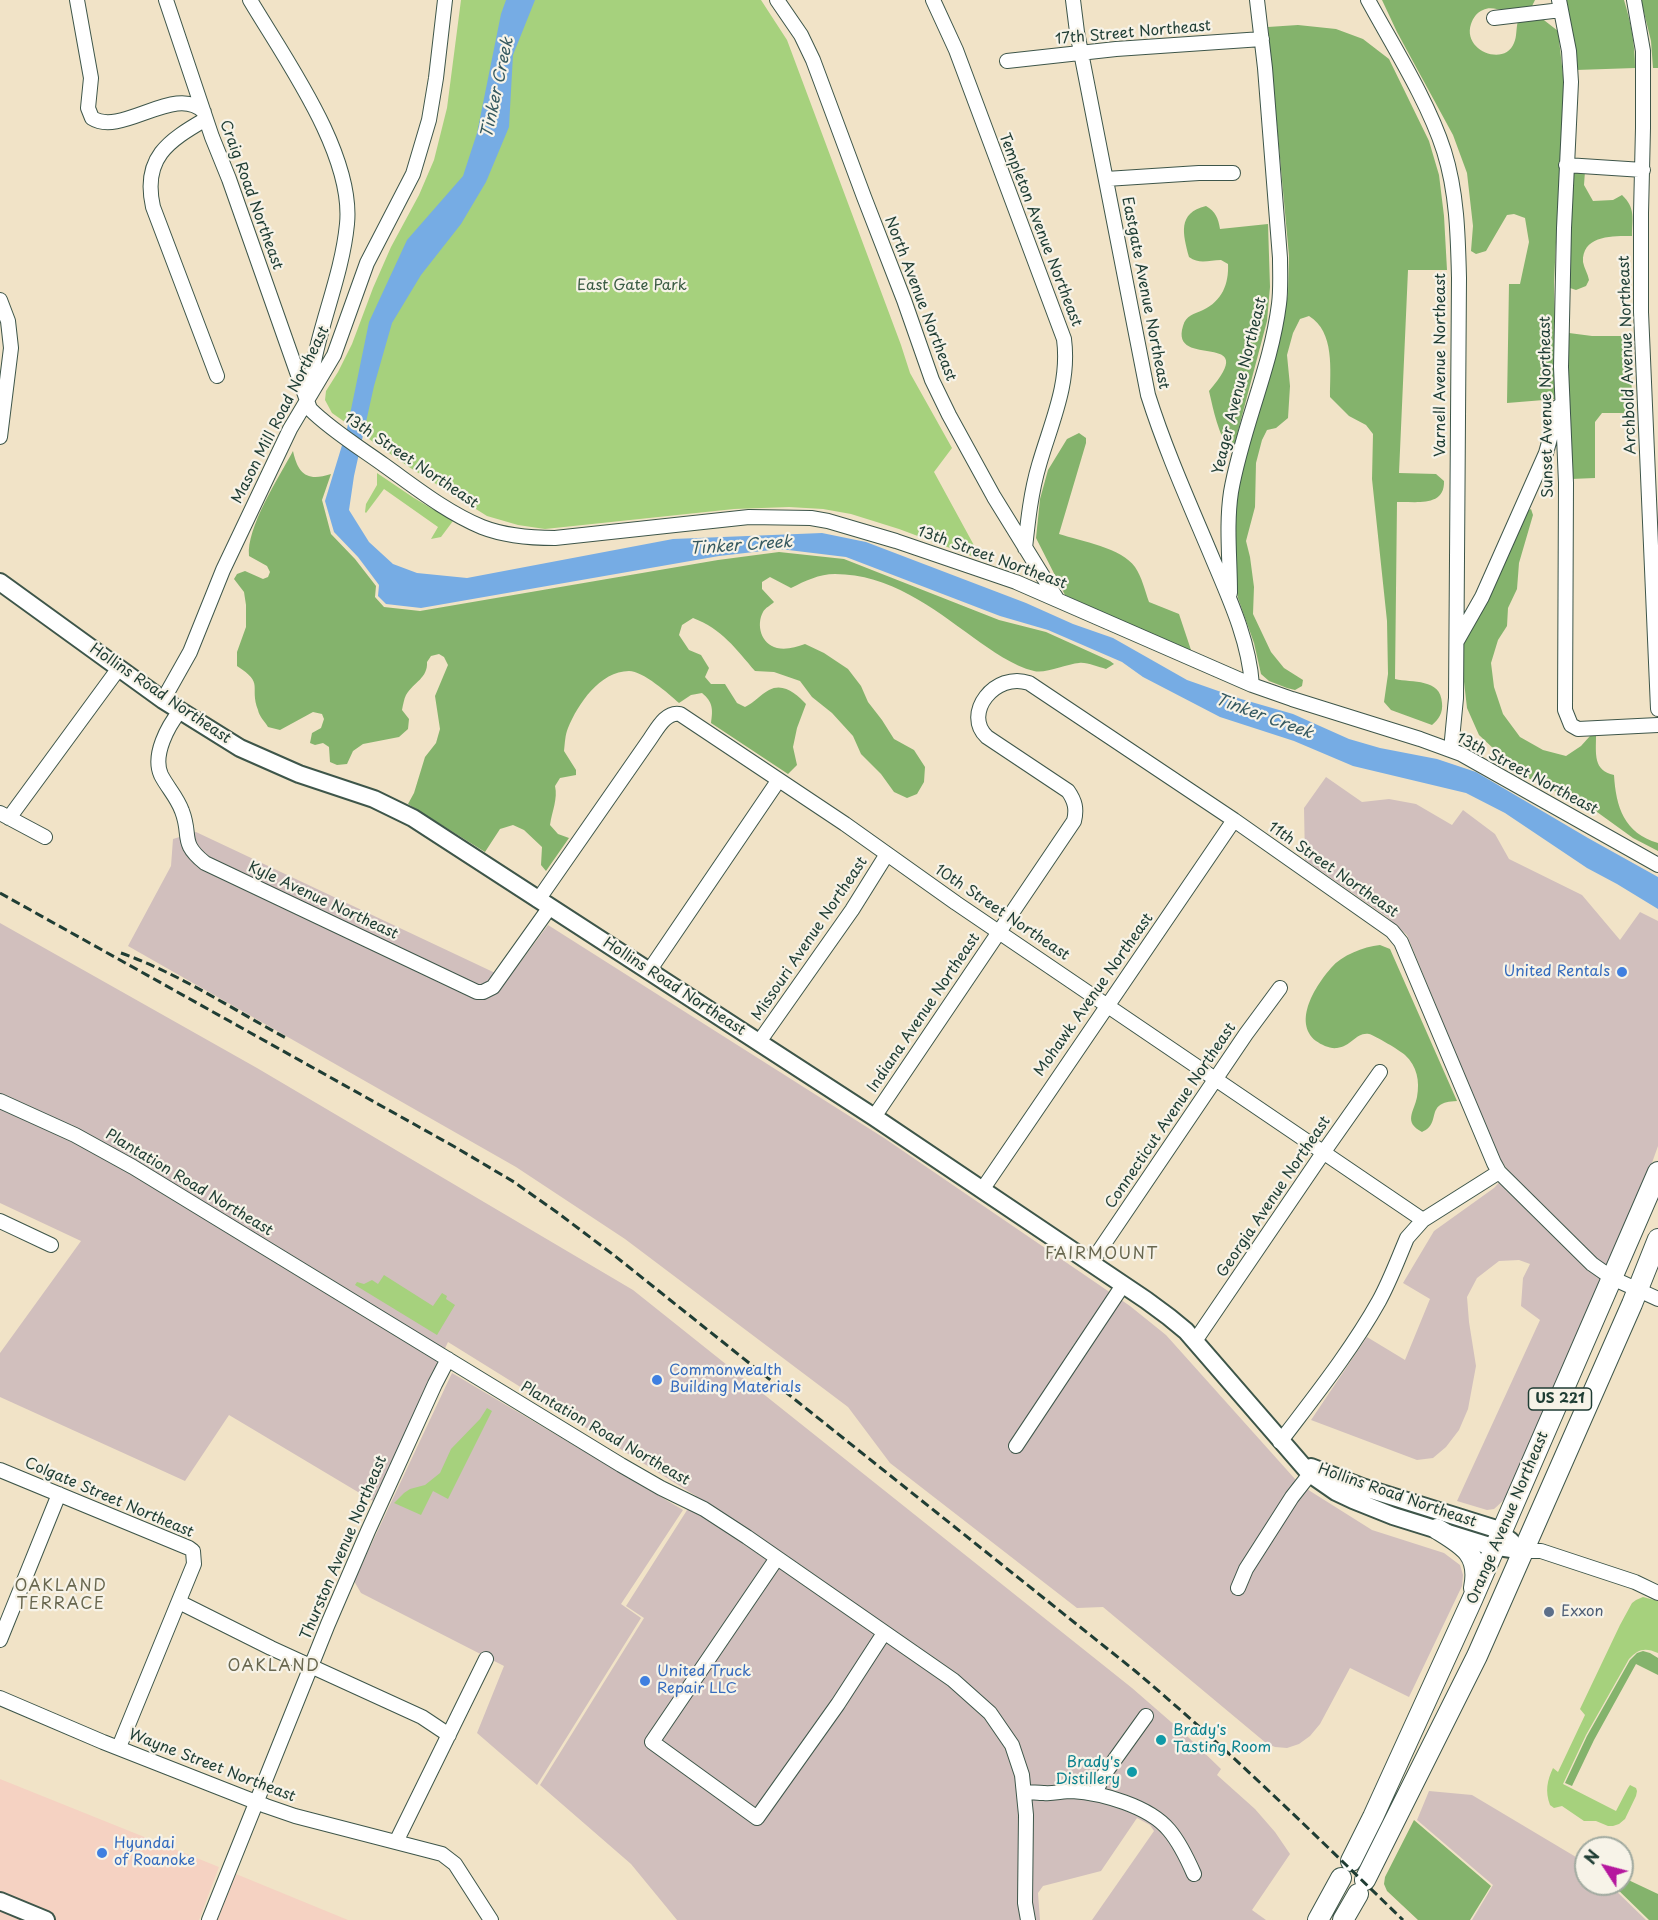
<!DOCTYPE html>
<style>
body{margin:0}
#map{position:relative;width:1658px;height:1920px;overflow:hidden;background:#f1e3c7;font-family:"Playpen Sans",sans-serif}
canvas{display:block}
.north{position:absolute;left:1574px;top:1836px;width:60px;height:60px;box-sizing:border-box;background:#f7f3e8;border:2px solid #a1aaa0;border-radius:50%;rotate:306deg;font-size:16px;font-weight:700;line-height:24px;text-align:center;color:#1f3d34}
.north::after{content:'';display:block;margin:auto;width:21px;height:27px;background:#b5179e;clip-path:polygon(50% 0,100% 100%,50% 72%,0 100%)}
</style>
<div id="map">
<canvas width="1658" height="1920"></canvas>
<div class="north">N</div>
</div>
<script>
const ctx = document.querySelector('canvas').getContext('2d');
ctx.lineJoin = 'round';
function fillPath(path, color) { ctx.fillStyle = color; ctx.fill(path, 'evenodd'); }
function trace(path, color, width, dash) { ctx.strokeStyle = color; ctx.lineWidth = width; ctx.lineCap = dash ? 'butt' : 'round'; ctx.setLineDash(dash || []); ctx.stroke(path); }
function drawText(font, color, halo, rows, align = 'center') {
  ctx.font = font + ' "Playpen Sans",sans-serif'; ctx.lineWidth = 4.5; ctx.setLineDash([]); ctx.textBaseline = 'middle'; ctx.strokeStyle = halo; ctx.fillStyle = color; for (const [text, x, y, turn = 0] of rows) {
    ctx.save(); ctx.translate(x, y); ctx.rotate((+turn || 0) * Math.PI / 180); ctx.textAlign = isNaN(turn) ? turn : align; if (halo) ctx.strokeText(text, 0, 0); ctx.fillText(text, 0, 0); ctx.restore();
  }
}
fillPath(new Path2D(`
 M0 1779 219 1867 199 1920H0Z
 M236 1874 348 1920H217Z`), '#f5d2c2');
fillPath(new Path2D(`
 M1326 777 1362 802 1389 799 1416 804 1452 825 1463 810 1495 834 1509 859 1582 895 1620 940 1640 912 1658 921V1146L1648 1174 1505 1499 1494 1509 1487 1510 1457 1501 1540 1320 1521 1306 1523 1278 1530 1264 1519 1260 1499 1261 1477 1278 1467 1297 1469 1322 1476 1366 1468 1409 1459 1430 1446 1447 1433 1458 1417 1460 1311 1420 1367 1337 1405 1360 1430 1299 1403 1283 1434 1231 1494 1188 1509 1172 1497 1154 1407 935 1387 917 1305 860 1304 808Z
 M196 832 508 979 548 925 884 1138 1130 1306 1166 1335 1295 1479 1310 1491 1372 1530 1444 1553 1460 1565 1463 1575 1462 1586 1409 1697 1350 1668 1320 1724 1310 1736 1299 1744 1287 1748 1275 1747 1266 1743 1103 1607 1077 1608 890 1463 848 1407 625 1239 516 1167 128 946 171 866 173 839Z
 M0 923 257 1068 633 1290 1132 1688 1186 1735 1221 1769 1217 1775 1255 1809 1275 1832 1290 1854 1252 1910 1266 1920H1092L1154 1831 1150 1825 1137 1818 1101 1871 1043 1886 1038 1893 1040 1920H677L631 1864 540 1785 644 1618 626 1606 696 1496 448 1342 373 1501 229 1415 185 1481 0 1397V1353L81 1241 0 1203Z
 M452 1373 683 1510 621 1604 641 1618 537 1785 477 1733 504 1666 361 1593 354 1581Z
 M1429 1791 1472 1795 1586 1863V1884H1609L1646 1920H1472L1493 1885 1417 1820Z`), '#d1bfbd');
fillPath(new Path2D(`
 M461 0H761L787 40 901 345 910 373 952 448 934 472 982 560 899 529 851 514 823 509 789 507 734 509 545 529 518 525 487 516 409 467 332 413 325 400 326 391 338 372 352 344 373 288 391 247 419 195 434 160 447 108Z
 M377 473 414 498 453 521 441 537 431 539 438 527 384 489 366 513 365 512 366 504 377 485Z
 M384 1275 433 1306 442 1293 447 1296 446 1299 455 1305 437 1335 355 1285 357 1282 364 1284 372 1280 378 1284Z
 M487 1408 492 1411 448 1499 433 1491 421 1515 394 1503 404 1493 410 1489 425 1485 440 1473 451 1449 480 1419Z
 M1643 1597 1658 1601V1653C1645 1647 1638 1649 1629 1659L1586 1735 1563 1784 1616 1811 1628 1788 1630 1785 1636 1788 1637 1791 1636 1796 1625 1819 1619 1824 1613 1826H1608L1596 1821H1584L1562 1806 1554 1808 1550 1805C1545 1791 1547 1781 1553 1768L1558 1772 1585 1715 1580 1709 1620 1625 1632 1603 1636 1600Z`), '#a6d17d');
fillPath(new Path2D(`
 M1382 0H1535L1532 6C1524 10 1514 11 1505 10 1498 10 1490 6 1483 10 1477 12 1473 18 1471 24 1462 51 1505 67 1514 43 1517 37 1516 27 1518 21L1540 17 1558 31 1564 84 1554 282 1556 399 1507 403 1509 284H1520L1529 242 1525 218 1514 214 1507 215 1486 251 1476 254 1471 251 1473 226 1467 173 1453 135 1397 32Z
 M1566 0H1624C1631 23 1635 44 1635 68L1576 70Z
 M1641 0H1658V68H1653L1651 41Z
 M1298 25 1336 29 1363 39 1389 59 1429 141 1439 175 1444 216 1447 270H1408L1399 473 1436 474 1444 481C1445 508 1414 501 1397 502L1395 679C1412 683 1441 678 1442 703 1443 713 1439 719 1432 725L1391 710 1384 702 1388 674 1387 621 1372 479 1373 434 1366 425 1349 416 1330 397C1330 370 1335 332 1309 316L1300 319 1293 333 1287 355 1290 386 1288 418 1276 428 1267 430 1262 440 1256 463 1255 507 1246 541 1250 557 1254 587 1253 614 1271 652 1284 668 1303 680 1302 686 1295 690 1287 688 1269 681 1261 674 1254 643 1238 598 1235 575V508L1239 482 1250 436 1281 326 1288 294 1289 256 1268 27Z
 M1572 171H1585L1584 185 1593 201 1613 200 1622 195C1636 208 1632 219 1632 236 1613 236 1582 235 1583 262 1584 268 1588 274 1589 280L1586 286 1576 290 1570 288 1568 283Z
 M1206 206C1216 212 1218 218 1220 229L1268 224 1270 287 1267 321 1234 446 1230 452C1218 432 1214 413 1209 391 1264 328 1169 371 1183 326 1186 315 1194 314 1203 310 1222 301 1229 284 1228 264L1221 260C1209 260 1200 265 1189 257 1183 234 1177 213 1206 206Z
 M1569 333 1592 336H1629L1633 413H1602L1595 422V478L1571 479C1571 431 1567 382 1569 333Z
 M1079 433 1086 438V443L1059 534C1081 541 1122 548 1135 567 1142 577 1145 591 1149 602L1179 614 1192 653 1065 595 1036 538 1040 499 1048 470 1067 439Z
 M293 451C298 474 307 482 331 474L322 500 331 534 355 559 376 586 375 597 384 607 420 611 718 560 779 552 844 559 999 620 1046 632 1110 661 1114 664 1106 669C1098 667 1087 662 1079 663 1067 664 1045 674 1034 671 1013 666 991 650 974 638 933 608 889 574 835 574 819 574 805 581 791 588L770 577 762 582V589L774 602C771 605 765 608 763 612 756 625 761 644 777 648 787 650 796 647 805 644L824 653 848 669 861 686 868 702 882 720 894 739 914 750 925 767 924 782 917 794 907 798 894 792 881 774 861 754 853 736 832 713 812 697 800 681 774 672 755 671C736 649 722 629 693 618L682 625 679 635 689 650 701 655 709 668 705 677 711 684H725L737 703 745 707C755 702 760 695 769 690 783 682 797 694 806 704L797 728 793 747 797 765 788 774 711 723C713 709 713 702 702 693L691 695 679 703C669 694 643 671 629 671 600 671 578 704 568 728 565 735 565 743 564 751L576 770V775L560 778 555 786C558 799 552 811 550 825L558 834 569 838 546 871 541 865 542 847 524 830 513 825 500 829 485 852 408 804 414 793 425 757 436 743 440 729 435 696 448 665 444 657 439 654 431 656 427 662C428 678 414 682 406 695 404 699 403 705 402 710L409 719 408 729 399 737 363 744 353 751 347 764 337 765 330 762 329 747 323 743 315 745 310 743 312 733 321 728 324 719 322 714 313 712 280 730 268 727C265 722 259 716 258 710 249 686 265 684 237 666V652L246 627V605L244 592 234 579 237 574 245 571 263 579 268 577 270 572 267 566 249 556C246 528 279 477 293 451Z
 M1531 509 1533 515 1519 563 1517 589 1508 608 1507 626 1498 640 1491 663 1494 687 1503 714 1520 737 1543 750 1566 756 1581 746 1590 736H1596C1596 753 1593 771 1614 775 1616 807 1624 833 1658 843V851L1633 838 1597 812 1530 779 1512 766 1479 735 1467 708 1463 673 1464 644 1527 511Z
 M1380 945 1390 949 1457 1101C1423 1102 1443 1123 1422 1132 1403 1122 1414 1112 1417 1097 1420 1081 1417 1066 1405 1055 1401 1051 1374 1035 1369 1034 1356 1032 1351 1047 1337 1048 1330 1049 1322 1045 1316 1041 1292 1022 1316 985 1331 968 1342 955 1363 947 1380 945Z
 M1643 1651 1650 1653 1658 1658V1675L1636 1664 1594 1740 1572 1786 1565 1783 1587 1736 1630 1660 1637 1653Z
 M1414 1820 1491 1886 1470 1920H1418L1387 1891 1384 1884 1385 1877Z
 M1622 1877 1658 1894V1920H1649L1612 1884H1622Z`), '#84b36c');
fillPath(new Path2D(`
 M506 0H535L513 55 509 127 486 182 461 224 421 275 392 323 374 386 354 476 349 510 369 542 393 564 417 573 467 578 673 539 822 533 866 542 1026 603 1073 624 1113 638 1187 680 1241 699 1293 714 1349 739 1380 748 1437 759 1476 772 1588 838 1658 877V909L1617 884 1587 868 1505 813 1466 793 1353 766 1294 741 1220 717 1143 677 1122 662 1048 630 1000 616 846 557 780 549 719 556 421 608 386 604 378 596 379 585 358 557 334 532 325 501 347 429 369 322 407 240 463 176 477 133 501 14Z`), '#76ace4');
const minor = new Path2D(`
 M77 0 91 78 88 108 92 118C122 137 176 83 204 112
 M166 0 212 137 229 179 310 409C331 430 359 447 384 465 415 487 446 512 482 527 505 536 529 538 555 538L749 517 811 518 828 521 896 541 1016 582 1252 685 1292 699 1420 739 1461 754 1658 865
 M250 0C285 59 354 154 347 224 343 265 328 304 318 344 314 359 312 374 308 389
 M777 0 801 35 813 60 864 197 904 300 932 380 949 415 994 497 1057 599
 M933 0 956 50 1064 339C1070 384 1051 423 1039 465 1031 492 1028 520 1025 548
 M1073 0 1077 32 1148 395C1166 452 1191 507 1214 562 1231 602 1249 642 1252 685
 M1368 0C1393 46 1428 101 1444 151 1457 192 1458 236 1459 278L1456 698 1451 750
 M1559 0 1569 51 1571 82 1564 228 1561 367 1566 483 1565 710 1571 725 1578 729 1658 725
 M1634 0 1643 51V128L1641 213V312L1658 709
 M1494 18 1561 10
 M1007 61 1116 49 1262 39
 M206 119C168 141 142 158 153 207L217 376
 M1566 165 1643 170
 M1106 179 1199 173H1233
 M0 300 8 321 11 348 0 437
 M1230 593C1230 559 1226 525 1231 492 1242 428 1271 368 1279 304 1281 289 1280 273 1280 258L1265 68 1257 0
 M1457 641 1482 597 1546 453 1559 406
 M163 700 190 652 223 570 290 429 334 355 367 263 413 174 429 120 436 78 445 0
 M180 711C168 726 152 755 161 775 167 787 177 797 182 811 192 837 179 842 205 863L477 992H483L493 987 550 907
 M0 813 45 837
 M9 818 119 668
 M538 900 650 739C657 729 666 711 680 714L845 824 956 903 1423 1220
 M649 971 778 781
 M759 1042 852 910 887 854
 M0 1101 75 1135 133 1167 621 1465 661 1488 704 1509 747 1537 953 1680 990 1713 1012 1745 1022 1775 1026 1815 1025 1903 1028 1920
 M874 1117 1074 821C1077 809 1075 801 1068 791L987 737C962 714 995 671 1029 683L1234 820 1392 931 1401 942 1494 1163 1499 1172 1592 1264 1612 1278 1658 1299
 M982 1190 1234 820
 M0 1221 51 1245
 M1091 1263 1246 1034 1280 988
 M1195 1341 1323 1153 1380 1072
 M1280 1442C1314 1397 1351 1351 1379 1301 1390 1281 1398 1259 1407 1238L1423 1220 1499 1172
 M1016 1446 1123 1285
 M0 1470 189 1548 193 1551 194 1564 119 1747
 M1524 1551H1541L1635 1582 1658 1593
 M777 1558 652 1742 757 1818 838 1704 884 1633
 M1238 1588 1246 1569 1292 1497 1310 1474
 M179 1602 271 1648 422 1717 449 1735
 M0 1640 59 1494
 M0 1698 103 1742 266 1806 295 1816 442 1854 455 1864 491 1920
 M1025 1792C1031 1792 1038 1793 1044 1793 1053 1794 1062 1791 1072 1791 1102 1793 1149 1806 1169 1830 1180 1843 1187 1858 1194 1874
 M1095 1794 1103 1776 1146 1716
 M396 1842 486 1659
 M209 1920 328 1624 368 1531 435 1384 448 1359`);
const major = new Path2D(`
 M0 582 163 700 240 748 299 774 374 799 413 818 874 1117 1146 1300 1169 1317 1186 1331 1310 1474 1336 1492 1353 1500 1393 1516 1486 1545 1524 1551
 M1311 1467 1362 1487 1493 1528 1511 1541
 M0 1901 46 1920`);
const highway = new Path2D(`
 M1437 1529C1463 1545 1481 1554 1474 1588
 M1351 1861 1373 1817 1472 1600 1658 1172
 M1365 1880 1477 1656 1632 1304 1658 1239
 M1318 1920 1341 1878
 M1343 1920 1358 1894`);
trace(minor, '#3e564a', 16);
trace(major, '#3e564a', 20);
trace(highway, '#3e564a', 22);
trace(minor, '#fff', 14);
trace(major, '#fff', 16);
trace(highway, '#fff', 20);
trace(new Path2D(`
 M0 893 455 1147 514 1182 558 1213 615 1256 1134 1670C1228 1749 1315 1835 1403 1920
 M121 953C180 974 232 1009 286 1038`), '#1f3d34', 3, [9, 4.5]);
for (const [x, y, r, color] of [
 [1622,972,6,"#3f7fe0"],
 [657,1380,6,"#3f7fe0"],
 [1549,1612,6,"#5c6f8a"],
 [645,1681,6,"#3f7fe0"],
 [1161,1740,6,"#0f9aa8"],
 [1132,1772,6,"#0f9aa8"],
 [102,1853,6,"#3f7fe0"]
]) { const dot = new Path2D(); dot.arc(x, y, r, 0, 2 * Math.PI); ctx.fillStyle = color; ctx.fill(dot); trace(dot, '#f7f3e8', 2); }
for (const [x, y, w] of [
 [1560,1399,63]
]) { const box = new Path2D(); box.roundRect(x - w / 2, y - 11, w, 22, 4.5); ctx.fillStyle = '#f7f3e8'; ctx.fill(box); trace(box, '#1f3d34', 1.5); }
drawText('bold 14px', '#1f3d34', null, [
 ["US 221",1560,1399]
]);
drawText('15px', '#1f3d34', '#f7f3e8', [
 ["17th Street Northeast",1133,33,-5],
 ["Craig Road Northeast",251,195,70],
 ["Templeton Avenue Northeast",1040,230,69],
 ["Eastgate Avenue Northeast",1145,293,79],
 ["North Avenue Northeast",920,299,69],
 ["Archbold Avenue Northeast",1628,355,-92],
 ["Varnell Avenue Northeast",1441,365,-90],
 ["Yeager Avenue Northeast",1240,386,-76],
 ["Sunset Avenue Northeast",1547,407,-91],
 ["Mason Mill Road Northeast",281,415,-63],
 ["13th Street Northeast",411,461,34],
 ["13th Street Northeast",992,558,20],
 ["Hollins Road Northeast",160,694,34],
 ["13th Street Northeast",1527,774,28],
 ["11th Street Northeast",1333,870,35],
 ["Kyle Avenue Northeast",323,901,25],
 ["10th Street Northeast",1002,913,34],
 ["Missouri Avenue Northeast",810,939,-56],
 ["Hollins Road Northeast",674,987,33],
 ["Mohawk Avenue Northeast",1094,995,-55],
 ["Indiana Avenue Northeast",924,1013,-56],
 ["Connecticut Avenue Northeast",1171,1116,-56],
 ["Plantation Road Northeast",189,1183,31],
 ["Georgia Avenue Northeast",1274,1197,-56],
 ["Plantation Road Northeast",605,1434,30],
 ["Hollins Road Northeast",1397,1496,19],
 ["Colgate Street Northeast",109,1498,23],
 ["Orange Avenue Northeast",1508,1518,-67],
 ["Thurston Avenue Northeast",344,1548,-67],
 ["Wayne Street Northeast",212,1766,21]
]);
drawText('15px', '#3a5b43', '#f7f3e8', [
 ["East Gate Park",632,286]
]);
drawText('15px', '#366cbe', '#f7f3e8', [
 ["United Rentals",1610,972,"right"],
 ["Commonwealth",669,1371],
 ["Building Materials",669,1388],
 ["United Truck",657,1672],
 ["Repair LLC",657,1689],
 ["Hyundai",114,1844],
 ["of Roanoke",114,1861]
], 'left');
drawText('15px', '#4e5e75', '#f7f3e8', [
 ["Exxon",1561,1612]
], 'left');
drawText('15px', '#0d838f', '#f7f3e8', [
 ["Brady's",1173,1731],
 ["Tasting Room",1173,1748],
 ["Brady's",1120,1763,"right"],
 ["Distillery",1120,1780,"right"]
], 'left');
drawText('italic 16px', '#355960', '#f7f3e8', [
 ["Tinker Creek",498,88,-78],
 ["Tinker Creek",741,546,-4],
 ["Tinker Creek",1264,717,20]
]);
ctx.letterSpacing = '1.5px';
drawText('16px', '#68674f', '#f7f3e8', [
 ["FAIRMOUNT",1102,1255],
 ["OAKLAND",61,1587],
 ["TERRACE",61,1605],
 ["OAKLAND",274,1667]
]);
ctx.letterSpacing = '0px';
</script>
